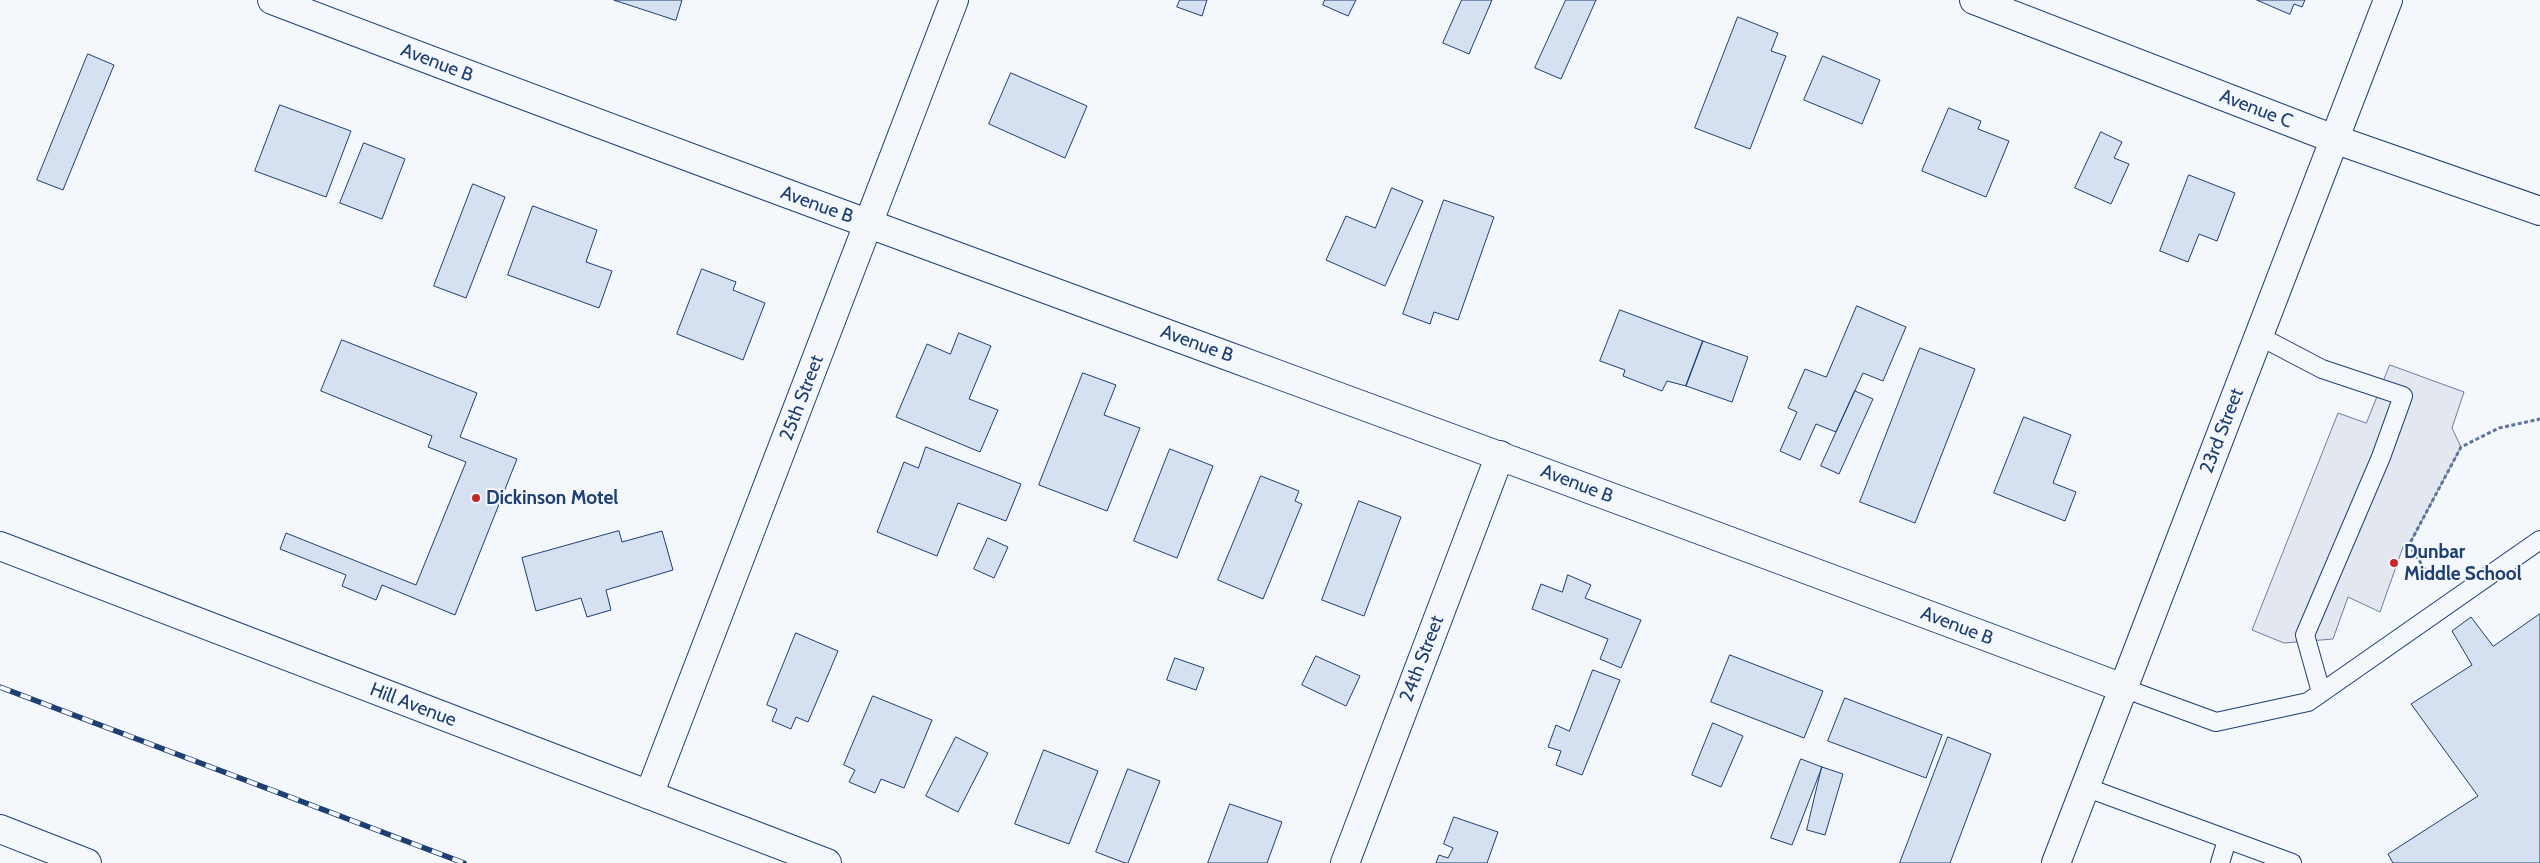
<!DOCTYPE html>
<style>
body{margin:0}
canvas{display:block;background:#f4f7fb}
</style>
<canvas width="2540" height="863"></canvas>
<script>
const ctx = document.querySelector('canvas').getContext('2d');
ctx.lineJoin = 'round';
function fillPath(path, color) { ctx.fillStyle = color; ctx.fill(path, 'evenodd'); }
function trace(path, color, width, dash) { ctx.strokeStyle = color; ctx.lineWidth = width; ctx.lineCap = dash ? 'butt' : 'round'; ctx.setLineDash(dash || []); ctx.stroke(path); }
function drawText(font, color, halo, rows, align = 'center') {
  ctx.font = font + ' Cabin,sans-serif'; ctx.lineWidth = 4; ctx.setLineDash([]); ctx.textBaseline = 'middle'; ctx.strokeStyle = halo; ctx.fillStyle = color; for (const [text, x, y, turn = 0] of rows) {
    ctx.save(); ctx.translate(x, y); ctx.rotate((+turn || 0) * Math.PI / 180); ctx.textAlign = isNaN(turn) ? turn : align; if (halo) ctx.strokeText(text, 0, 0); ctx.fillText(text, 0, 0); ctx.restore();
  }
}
const parking = new Path2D(`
 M2390 365 2464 392 2452 428 2461 447 2409 545 2403 547 2380 612 2348 597 2333 639 2284 643 2252 630 2338 413 2366 423Z`);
fillPath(parking, '#e3e8f0');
trace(parking, '#687fa3', 1);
const building = new Path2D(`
 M614 0H682L676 20Z
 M1180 0H1207L1202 16 1177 7Z
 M1325 0H1356L1348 16 1323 5Z
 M1462 0H1492L1469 54 1443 43Z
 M1566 0H1596L1561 79 1535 68Z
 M2257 0H2305L2302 7 2294 4 2290 14Z
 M1738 17 1778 33 1771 51 1786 56 1750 149 1695 128Z
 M88 54 114 65 63 190 37 180Z
 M1823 56 1880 80 1862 124 1804 100Z
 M1011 73 1087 106 1065 158 989 124Z
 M280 105 351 131 326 197 255 171Z
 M1949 108 1981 121 1978 129 2009 141 1986 197 1922 171Z
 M2101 132 2122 142 2114 158 2129 164 2111 204 2075 188Z
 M364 143 405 159 382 219 340 203Z
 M2189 175 2235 193 2217 241 2199 234 2188 262 2160 251Z
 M473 184 505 197 466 298 434 286Z
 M1392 188 1423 201 1385 286 1326 260 1346 216 1375 228Z
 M1444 200 1494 217 1458 320 1434 312 1430 324 1403 314Z
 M533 206 597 230 586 262 612 271 599 308 508 275Z
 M702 269 736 282 733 290 765 303 743 360 677 334Z
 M1857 306 1906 327 1883 381 1863 373 1836 432 1816 424 1800 460 1780 451 1797 412 1788 408 1805 369 1826 377Z
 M1620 310 1703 341 1686 386 1667 381 1662 391 1623 376 1625 370 1600 361Z
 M959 333 991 346 969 399 998 410 980 452 896 417 927 344 950 354Z
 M342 340 477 393 460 437 517 459 455 615 382 585 376 600 342 586 346 575 280 549 286 533 416 585 466 462 428 447 432 436 321 391Z
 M1703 341 1748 357 1732 402 1686 386Z
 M1920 348 1975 369 1915 523 1860 502Z
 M1083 373 1116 385 1104 415 1140 428 1107 511 1039 485Z
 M1855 391 1873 399 1839 474 1821 466Z
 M2024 417 2071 435 2053 483 2076 492 2065 521 1994 493Z
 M926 447 1021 484 1006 521 958 503 937 556 877 532 904 462 918 468Z
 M1170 449 1213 466 1177 558 1134 541Z
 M1261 476 1299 491 1295 501 1302 504 1263 599 1218 580Z
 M1359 501 1401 517 1364 616 1322 600Z
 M619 531 622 542 662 531 673 570 606 590 611 610 587 617 581 598 536 611 522 558Z
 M988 538 1008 547 994 578 974 569Z
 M1568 575 1591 585 1585 598 1641 620 1621 668 1600 659 1608 639 1532 609 1541 584 1562 592Z
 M2540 614V863H2393L2388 854 2478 796 2411 704 2472 665 2452 631 2471 617 2493 646Z
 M796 633 838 651 808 722 796 717 791 729 772 721 777 709 767 705Z
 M1730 655 1823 691 1804 738 1711 702Z
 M1316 656 1360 676 1346 706 1302 685Z
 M1175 658 1204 668 1196 690 1167 680Z
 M1593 670 1620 680 1582 775 1556 765 1561 751 1548 747 1556 725 1569 731Z
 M873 696 932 720 904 788 881 779 875 793 849 782 855 770 844 765Z
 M1845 698 1942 735 1926 778 1828 741Z
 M1713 723 1743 736 1721 787 1692 775Z
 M956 737 988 753 958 812 926 796Z
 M1948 737 1991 754 1950 863H1900Z
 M1044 750 1098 771 1069 844 1015 824Z
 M1801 759 1822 767 1792 845 1771 838Z
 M1822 767 1843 774 1825 835 1807 830Z
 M1128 769 1160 781 1128 863H1125L1096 852Z
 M1230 804 1282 822 1267 863H1208Z
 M1454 817 1498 832 1487 863H1436L1439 855 1448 858 1453 848 1444 844Z`);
fillPath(building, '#d5e0f0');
trace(building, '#1d3f73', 1);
const lane = new Path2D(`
 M2259 336 2322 369 2403 396 2381 457 2305 635 2321 692
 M2123 688 2216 722 2308 702 2540 540
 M2085 787 2292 863
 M2220 863 2227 840`);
const street = new Path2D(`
 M272 0C887 235 1507 455 2123 688
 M1974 0 2334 139 2540 211
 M649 795 954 0
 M0 829 87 863
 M1345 863 1500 455
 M2056 863 2388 0`);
const secondary = new Path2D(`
 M0 546 827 863`);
trace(lane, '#1d3f73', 20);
trace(street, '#1d3f73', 30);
trace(secondary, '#1d3f73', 30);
trace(new Path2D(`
 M2432 580 2409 545 2461 447 2499 428 2540 419`), '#5e769c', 3, [4, 2.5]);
trace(lane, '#f4f7fb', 18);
trace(street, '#f4f7fb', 28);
trace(secondary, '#f4f7fb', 28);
const rail = new Path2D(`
 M0 687 464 863`);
trace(rail, '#1d3f73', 5.5);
trace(rail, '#f4f7fb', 4, [11]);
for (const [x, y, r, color] of [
 [476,498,5,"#c62828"],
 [2394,563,5,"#c62828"]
]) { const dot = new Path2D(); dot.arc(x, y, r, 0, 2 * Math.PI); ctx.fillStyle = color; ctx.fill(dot); trace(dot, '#f4f7fb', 2); }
drawText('19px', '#1d3f73', '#f4f7fb', [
 ["Avenue B",437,63,21],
 ["Avenue C",2256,109,21],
 ["Avenue B",817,205,20],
 ["Avenue B",1197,344,20],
 ["25th Street",802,398,-69],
 ["23rd Street",2222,431,-69],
 ["Avenue B",1577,484,21],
 ["Avenue B",1957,626,21],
 ["24th Street",1422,659,-69],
 ["Hill Avenue",413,705,21]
]);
drawText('bold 19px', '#1d3f73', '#f4f7fb', [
 ["Dickinson Motel",486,498],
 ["Dunbar",2404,552],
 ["Middle School",2404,574]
], 'left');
</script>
